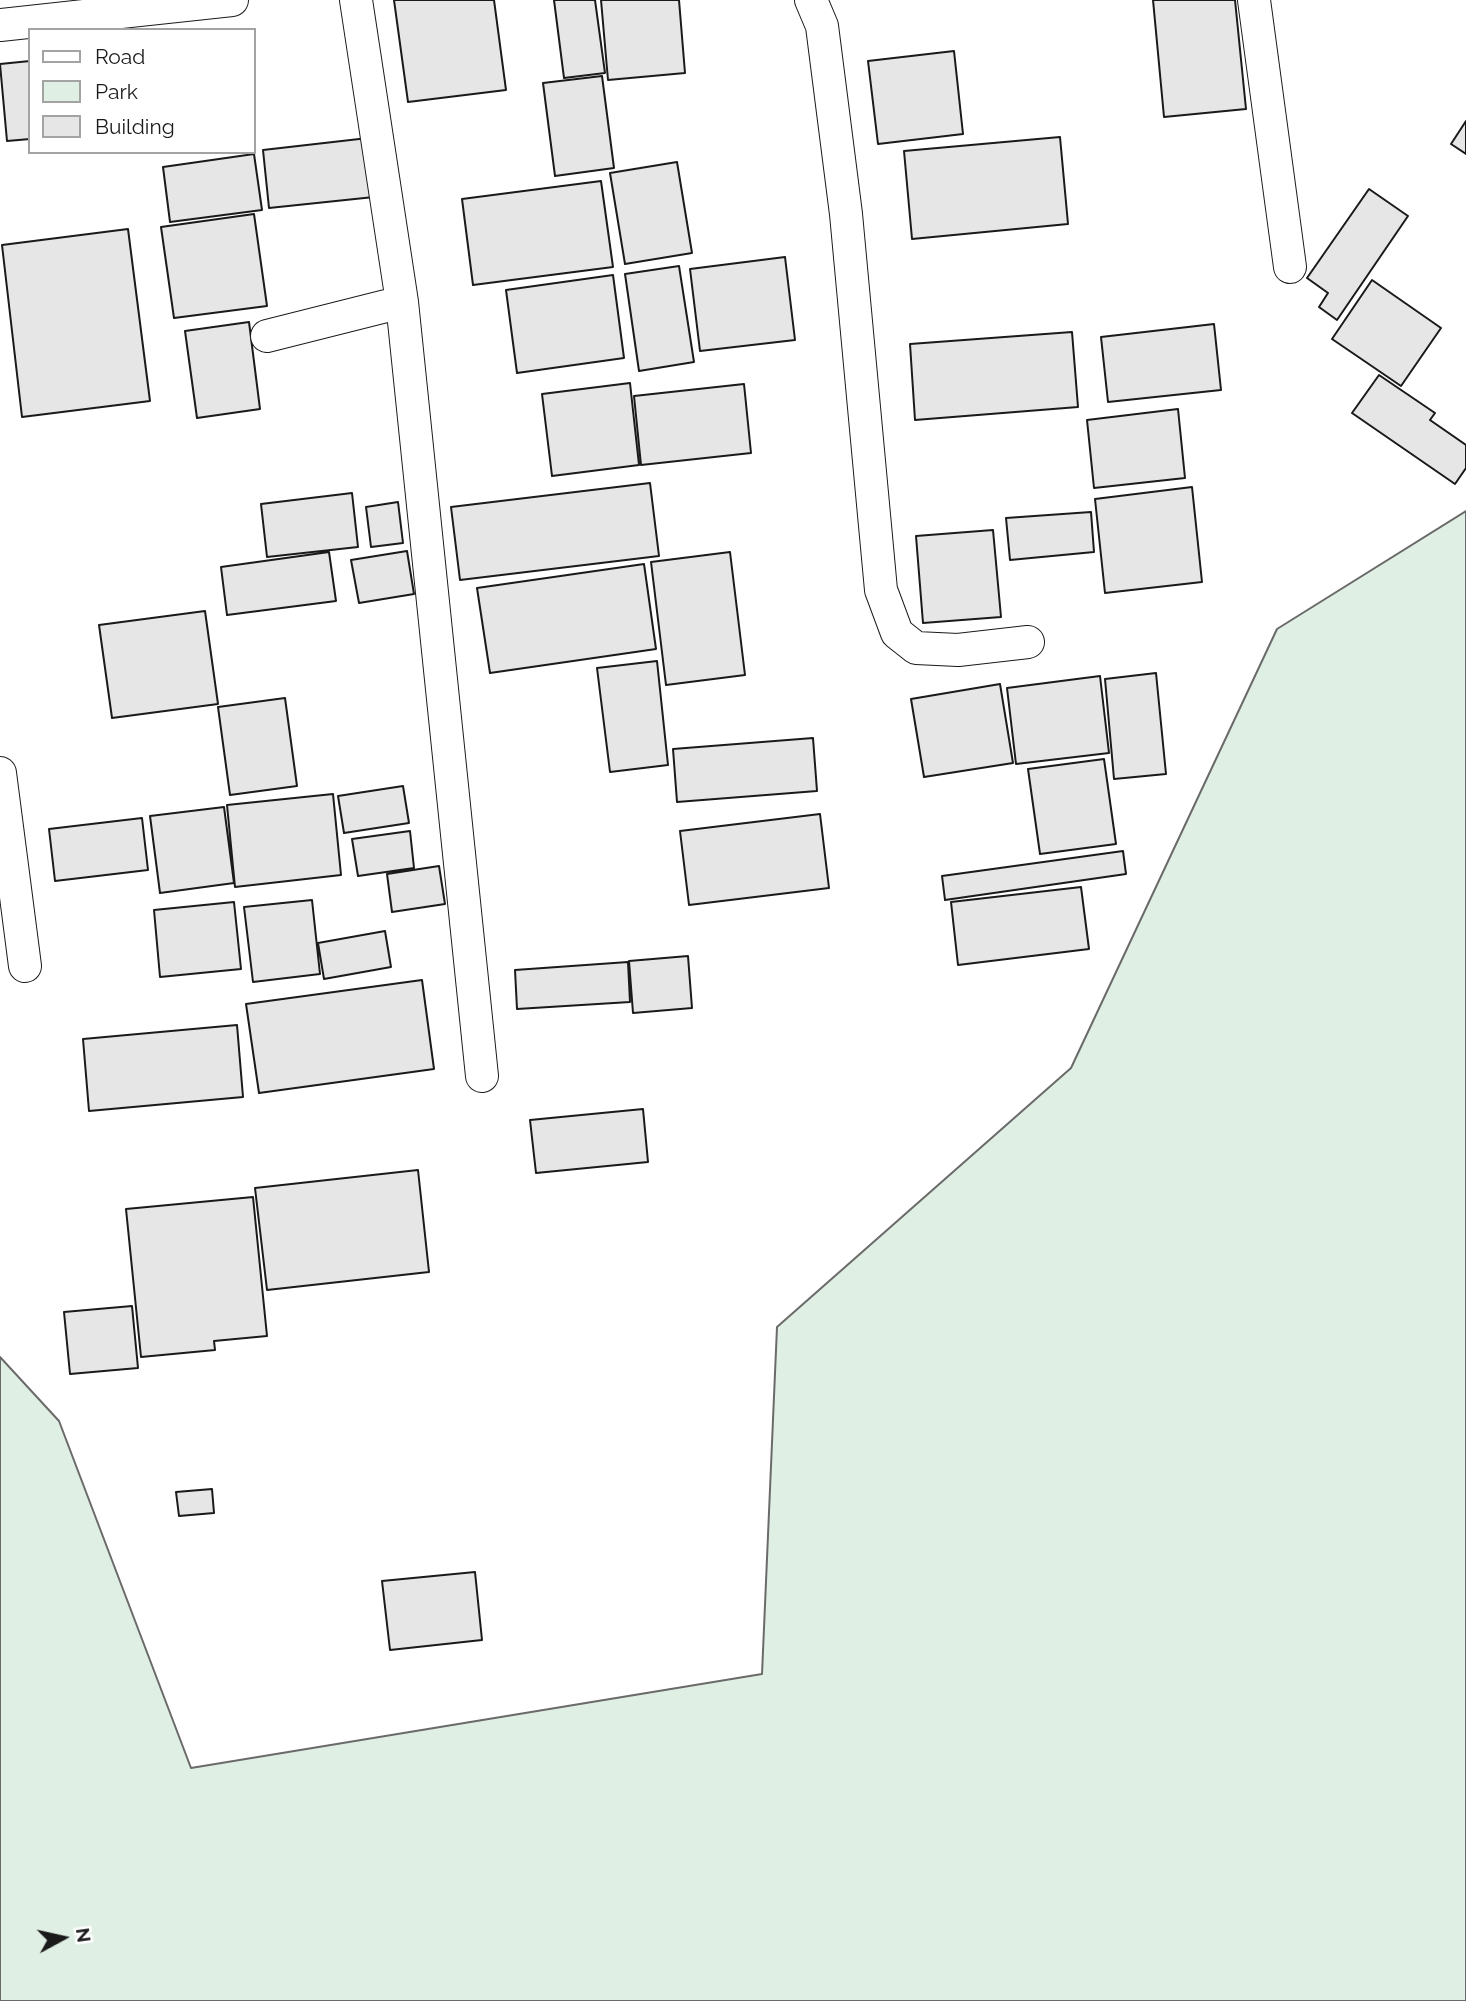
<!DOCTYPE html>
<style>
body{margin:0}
#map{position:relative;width:1466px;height:2001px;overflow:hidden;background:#fff;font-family:Raleway,sans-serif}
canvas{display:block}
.legend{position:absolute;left:28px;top:28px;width:228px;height:126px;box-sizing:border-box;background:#fff;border:2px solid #a3a3a3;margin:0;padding:9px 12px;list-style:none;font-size:21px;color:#1a1a1a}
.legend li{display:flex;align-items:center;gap:14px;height:35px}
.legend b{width:35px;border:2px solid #a3a3a3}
.north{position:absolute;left:28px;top:1903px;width:70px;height:70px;-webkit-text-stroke:5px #fff;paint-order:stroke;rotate:82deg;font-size:19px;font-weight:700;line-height:28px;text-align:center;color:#1a1a1a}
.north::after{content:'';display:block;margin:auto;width:24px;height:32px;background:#1a1a1a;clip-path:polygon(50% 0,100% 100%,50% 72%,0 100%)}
</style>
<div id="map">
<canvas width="1466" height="2001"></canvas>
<ul class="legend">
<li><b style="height:9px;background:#fff"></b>Road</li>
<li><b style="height:19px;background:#e0efe3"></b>Park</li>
<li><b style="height:19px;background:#e6e6e6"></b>Building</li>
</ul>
<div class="north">N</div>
</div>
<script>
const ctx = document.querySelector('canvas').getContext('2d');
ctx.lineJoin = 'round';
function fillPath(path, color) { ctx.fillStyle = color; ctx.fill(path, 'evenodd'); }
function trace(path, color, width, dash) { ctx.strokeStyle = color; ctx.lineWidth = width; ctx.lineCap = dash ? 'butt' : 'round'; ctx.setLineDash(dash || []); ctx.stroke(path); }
const green = new Path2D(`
 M1466 511V2001H0V1357L59 1421 191 1768 762 1674 777 1327 1071 1068 1277 629Z`);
fillPath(green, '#e0efe3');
trace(green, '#6a6a6a', 2);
const building = new Path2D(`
 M394 0H494L506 90 408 102Z
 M554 0H595L605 73 564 78Z
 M601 0H679L685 73 608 80Z
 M1153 0H1235L1246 109 1164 117Z
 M954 51 963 134 878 144 868 61Z
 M30 61V139L7 141 0 64Z
 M602 76 614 168 555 176 543 83Z
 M1466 121V154L1451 144Z
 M1060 137 1068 224 912 239 904 151Z
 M368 138 374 197 269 208 263 150Z
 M254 154 262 210 170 222 163 167Z
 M677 162 692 253 625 264 610 173Z
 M601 181 613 267 473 285 462 199Z
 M1369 189 1408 216 1337 320 1319 307 1328 293 1307 278Z
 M254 214 267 306 174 318 161 227Z
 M128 229 150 401 22 417 2 245Z
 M785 257 795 340 700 351 690 269Z
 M679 266 694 362 639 371 625 274Z
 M613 275 624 358 517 373 506 290Z
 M1372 280 1441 328 1401 386 1332 339Z
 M249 322 260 409 197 418 185 331Z
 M1214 324 1221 390 1108 402 1101 337Z
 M1072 332 1078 407 915 420 910 344Z
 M1379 375 1435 413 1430 420 1466 445V468L1455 484 1352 413Z
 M630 383 639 465 552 476 542 394Z
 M744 384 751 453 641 465 634 396Z
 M1178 409 1185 478 1094 488 1087 420Z
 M650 483 659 556 460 580 451 507Z
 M1192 487 1202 582 1105 593 1095 499Z
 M352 493 358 547 267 557 261 504Z
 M398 502 403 543 371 547 366 507Z
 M1091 512 1094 552 1010 560 1006 518Z
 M993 530 1001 617 923 623 916 536Z
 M407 551 414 594 359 603 351 560Z
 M329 552 336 601 227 615 221 567Z
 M730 552 745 675 666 685 651 562Z
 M644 564 656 649 490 673 477 588Z
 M205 611 218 704 112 718 99 625Z
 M657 661 668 765 610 772 597 668Z
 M1156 673 1166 774 1114 779 1105 679Z
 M1100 676 1109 753 1016 764 1007 688Z
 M1000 684 1013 763 924 777 911 699Z
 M285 698 297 786 230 795 218 707Z
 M813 738 817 791 677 802 673 749Z
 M1104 759 1116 844 1040 854 1028 769Z
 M403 786 409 823 344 833 338 796Z
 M333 794 341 875 235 887 227 805Z
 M224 807 234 883 160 893 150 816Z
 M820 814 829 888 689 905 680 831Z
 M142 818 148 870 55 881 49 829Z
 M410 831 414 868 358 876 352 839Z
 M1123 851 1126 874 945 900 942 876Z
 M439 866 445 904 392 912 387 874Z
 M1081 887 1089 949 958 965 951 902Z
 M312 900 320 974 253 982 244 907Z
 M234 902 241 969 160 977 154 910Z
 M385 931 391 967 324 979 318 943Z
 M688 956 692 1008 633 1013 629 961Z
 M628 962 630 1002 517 1009 515 970Z
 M422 980 434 1069 259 1093 246 1004Z
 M237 1025 243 1097 89 1111 83 1039Z
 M643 1109 648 1162 536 1173 530 1120Z
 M418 1170 429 1272 267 1290 255 1188Z
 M253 1197 267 1336 214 1341 215 1350 141 1357 126 1209Z
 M132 1306 138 1368 70 1374 64 1312Z
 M212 1489 214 1513 179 1516 176 1492Z
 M475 1572 482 1640 390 1650 382 1581Z`);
fillPath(building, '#e6e6e6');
trace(building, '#1a1a1a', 2);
const street = new Path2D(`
 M356 0 402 302 482 1076
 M811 0 822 26 846 214 881 590 897 633 916 648 958 650 1028 642
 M1254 0 1290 267
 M0 25 232 0
 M267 336 402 302
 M0 773 25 966`);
trace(street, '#1a1a1a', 34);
trace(street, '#fff', 32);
</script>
